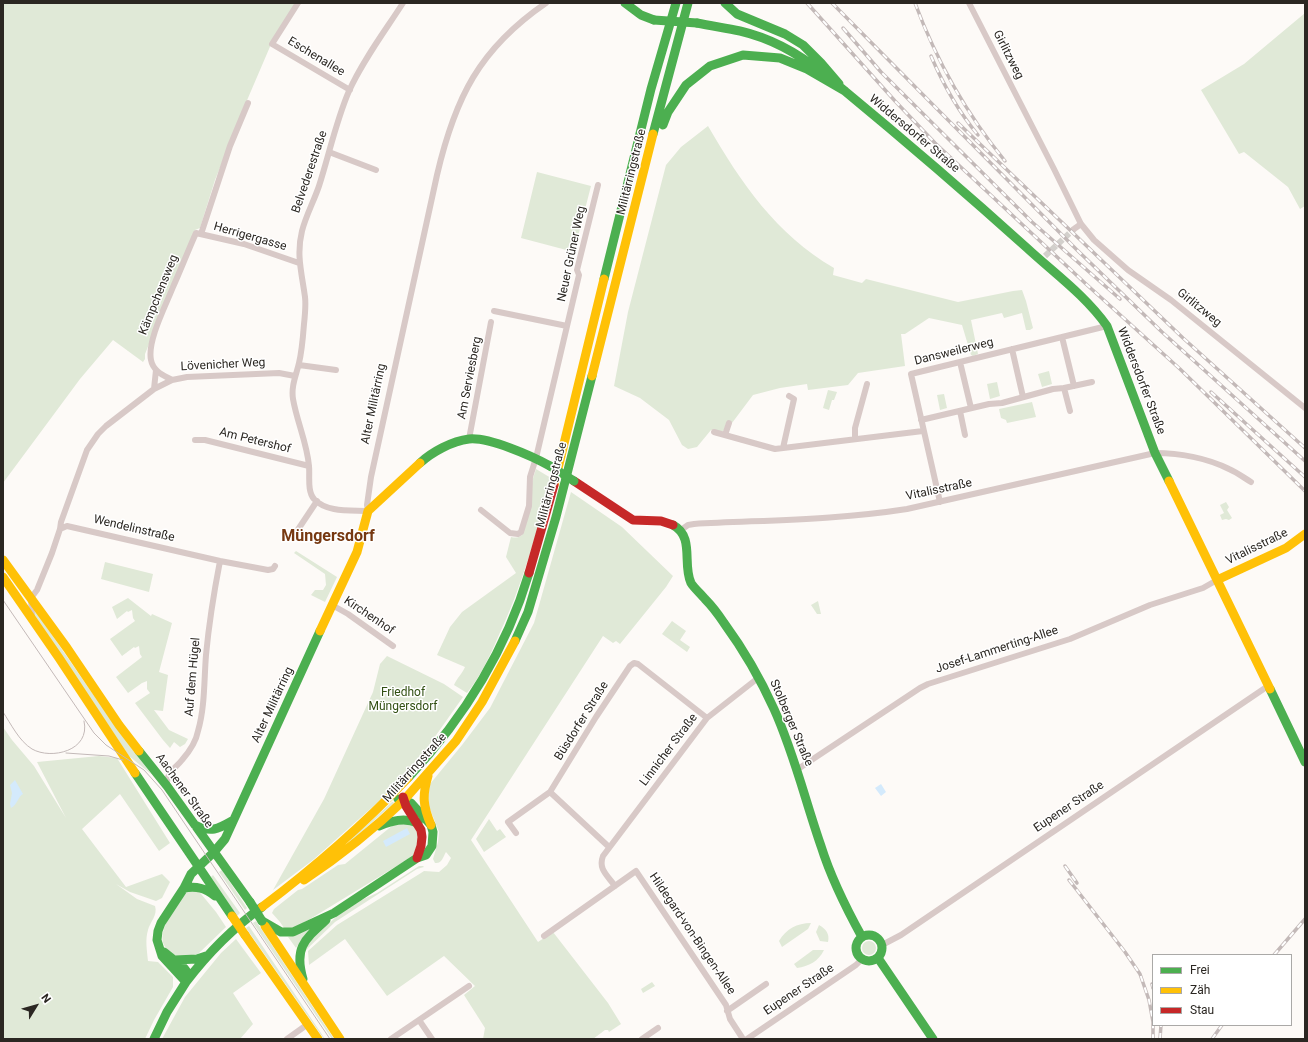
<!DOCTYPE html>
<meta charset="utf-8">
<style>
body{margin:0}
#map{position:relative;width:1308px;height:1042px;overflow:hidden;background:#fdfaf7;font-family:Roboto,sans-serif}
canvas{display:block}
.frame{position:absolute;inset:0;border:4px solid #2b2722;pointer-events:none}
.legend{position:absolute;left:1152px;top:954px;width:140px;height:72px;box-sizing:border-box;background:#fff;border:1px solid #aaa9a7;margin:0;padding:5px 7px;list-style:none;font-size:12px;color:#2b2722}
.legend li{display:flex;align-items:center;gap:8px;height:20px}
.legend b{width:20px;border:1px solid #aaa9a7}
.north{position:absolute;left:16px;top:986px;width:40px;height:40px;-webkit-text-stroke:3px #fff;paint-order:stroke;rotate:53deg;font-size:11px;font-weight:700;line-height:16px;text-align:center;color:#2b2722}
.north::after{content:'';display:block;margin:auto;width:14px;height:18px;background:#2b2722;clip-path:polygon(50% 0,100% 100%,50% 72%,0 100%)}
</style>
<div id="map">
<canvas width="1308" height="1042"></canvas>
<div class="frame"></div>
<ul class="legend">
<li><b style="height:5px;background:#4caf50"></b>Frei</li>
<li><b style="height:5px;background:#ffc107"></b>Zäh</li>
<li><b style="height:5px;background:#c62828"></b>Stau</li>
</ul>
<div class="north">N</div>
</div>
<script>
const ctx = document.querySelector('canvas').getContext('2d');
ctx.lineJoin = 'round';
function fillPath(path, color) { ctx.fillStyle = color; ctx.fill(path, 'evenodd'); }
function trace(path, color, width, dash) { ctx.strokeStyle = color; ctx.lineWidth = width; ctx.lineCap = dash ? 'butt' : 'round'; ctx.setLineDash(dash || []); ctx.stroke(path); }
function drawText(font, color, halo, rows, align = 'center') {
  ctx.font = font + ' Roboto,sans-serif'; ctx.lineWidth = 3; ctx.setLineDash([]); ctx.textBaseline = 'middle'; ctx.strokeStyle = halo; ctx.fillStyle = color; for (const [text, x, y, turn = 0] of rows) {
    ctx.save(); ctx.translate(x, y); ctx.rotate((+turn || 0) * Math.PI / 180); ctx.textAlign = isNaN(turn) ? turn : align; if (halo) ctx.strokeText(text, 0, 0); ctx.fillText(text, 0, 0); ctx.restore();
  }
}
fillPath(new Path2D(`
 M3 3H297L275 35 248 98 215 180 200 228 195 230 145 354V359L143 362 113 340 80 379 3 483Z
 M1305 13V206L1300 209 1288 187 1244 152 1239 154 1201 90 1244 64Z
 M708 126C741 183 776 234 834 268L833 275 862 283 866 279 958 302 1013 291 1022 290 1026 301 1033 328 1030 330H1026L1022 313 1004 318 1002 313 971 320 978 354 973 356 971 355 962 325 929 318 905 334H901L905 366 858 373 848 385 808 390 807 384 780 388 753 395 732 423 727 421 724 430 722 432 711 430 697 447 688 449 682 445 669 420 640 398 614 386 628 312 666 165 681 147Z
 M537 172 591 186 574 252 521 238Z
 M1049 371 1052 384 1042 387 1038 374Z
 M997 382 1000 396 990 399 987 384Z
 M828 390 837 392 834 400H832L829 410 823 408Z
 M944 394 947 408 940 410 937 395Z
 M1032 402 1036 417 1007 423 1006 420 1001 418 999 409Z
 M536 469 551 478C537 533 522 586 498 637 490 656 480 677 467 693L454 685C457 678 462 674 465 667L437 655 450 627 462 612 516 573 506 557 511 537C517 538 520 538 523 533L533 478Z
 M571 492 622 527 673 576 666 587 620 644 616 641 613 643 603 636 471 840 538 942 553 932 608 1003 621 1024 609 1032 608 1030H605L593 1039H483L485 1028 464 995 475 986 444 956 387 996 345 939 309 965 308 951 337 925 421 873 424 871 439 872 447 865 451 858 446 852C443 857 442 864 435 863L433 859 438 842 439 832 426 799 430 784 462 745 490 708 534 623Z
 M1226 502 1229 507 1227 510 1232 518 1229 520 1226 519 1222 520 1220 515 1224 513 1220 505Z
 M296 551 337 577 325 602 311 595 315 590H323L326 585 325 574 294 553Z
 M105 562 153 574 149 592 101 579Z
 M128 598 151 616 152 614 172 623 159 672 168 675 163 711 154 710 169 730 188 739 185 744 180 747 174 742 170 748 163 740 135 703 150 693 147 689V681L142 683 128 693 116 677 142 657 140 654 139 646 135 648 134 647 122 656 110 639 135 621 133 618 132 610 128 612 127 611 117 619 112 607Z
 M818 601 821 614H817L811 605Z
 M34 609 110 719 151 774 129 756 34 614Z
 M672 621 686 631 680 640 690 647 687 652 662 634Z
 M387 656 444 684 463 697 427 748 386 795 313 860 273 890 324 799 373 692 380 664Z
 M3 727 12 740 34 766 66 818 37 762 99 756 117 758 170 843 159 851 120 794 82 829 126 887 162 874 170 882 162 898 156 901 130 892 116 884 137 899 155 906C158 915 150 922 148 930 145 940 147 950 148 961L158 962 173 977V987L154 1020 145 1039H3Z
 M392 802H393L394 803 351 841 350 840Z
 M489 819 497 831 500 829 506 837 484 852 476 839Z
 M412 823 420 834 414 854 405 861 297 927 286 931 280 922 272 913 274 909 298 890 302 889 338 865 345 864 393 825Z
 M419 866H423L424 867 417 869 335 922 305 951 306 945 337 916 359 901 377 893Z
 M222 870 247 908 245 910 219 872Z
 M213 875 240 913 237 916 211 877Z
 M197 889 216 912 226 927 198 954 180 958C176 955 170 953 167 949 152 934 178 905 186 892Z
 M256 921 334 1039H332L253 923Z
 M811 923 808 929 782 947 779 941C786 929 797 923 811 923Z
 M819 925C826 929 830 934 828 942L820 941 816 932Z
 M249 926 325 1039H324L246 928Z
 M311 926 296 948 288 937Z
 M236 939 261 973 233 993 253 1024 240 1039H162L185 997 221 953Z
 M862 948a7 7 0 1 1 14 0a7 7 0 1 1-14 0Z
 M813 950H824C818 962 809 966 797 968L794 964Z
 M652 982 655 986 643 993 641 989Z`), '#e0e9d7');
fillPath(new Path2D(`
 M15 780 23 794C17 798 18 804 11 808L10 804 12 793 10 785Z
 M881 784 886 792 881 796 875 788Z
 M407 828 410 834 386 847 383 841Z`), '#d4eafc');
trace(new Path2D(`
 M1045 256 1074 229`), '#d3d0cc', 6, [6, 3]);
trace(new Path2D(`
 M298 3 272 44 350 90
 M403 3C385 31 363 60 349 91 336 121 329 155 319 186 314 201 306 215 302 231 296 255 302 274 305 297 306 306 305 315 304 324 303 337 302 351 299 363 296 376 291 386 293 399 297 422 307 443 309 466 310 476 307 491 314 499 327 513 351 510 368 511L367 505 371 477 437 175C455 98 479 49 546 3
 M969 3 1054 169 1081 224 1094 240 1128 270 1171 300 1305 408
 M329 152 376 170
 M1074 229 1081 224
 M201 234 230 146 248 103
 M494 311 567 326
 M1062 337 1074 386
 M1012 349 1023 397
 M960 362 971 408
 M299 365 336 370
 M172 380C163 375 153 371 151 360 147 341 166 305 173 287 181 269 188 251 196 233L244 244 299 263
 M1064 388 1070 411
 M154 389 156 370
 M960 411 965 435
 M921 420 989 404 1002 403 1053 389 1064 388 1092 382
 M714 432 775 449 923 431
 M725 435 729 423
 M469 439 491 322
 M855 439V428L867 384
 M195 440H205L309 466
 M783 448 794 399 789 396
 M940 502 911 374 1107 326
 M481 510 510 533 518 534 521 532 529 506 530 477 536 458 579 275 577 270 598 185
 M60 529 67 526 220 561 268 570 273 569 275 566
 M681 530 688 525 694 524C765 520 837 520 907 509L1155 453C1179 453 1207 458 1229 469 1236 472 1243 477 1251 482
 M297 531 317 501
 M332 605 348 614 393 646
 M32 616 31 598 37 590 52 553 60 529 61 522 87 450 98 434 106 426 154 389 172 380 187 377 279 373 295 376
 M798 769 920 688 928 684 1070 639 1150 605 1203 588 1217 580
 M167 785C166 772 175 769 182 760 189 752 196 742 198 731 205 707 204 680 206 655 209 623 214 592 220 561
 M550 792 609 847
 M516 833 508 822 550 792 596 717 630 666 634 663 638 664 707 718
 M615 886C607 875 598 869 603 856L707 718 758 678
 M544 936 636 871 726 1005 730 1019 743 1039
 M882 945 901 935 1268 686
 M727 1011 766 984
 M419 1020 432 1039
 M287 1039 308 1024
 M391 1039 469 986
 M642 1039 658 1028
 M747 1039 856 965 862 959`), '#d8c9c7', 6);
trace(new Path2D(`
 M625 3 641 15 654 20
 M725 3 737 14 785 34 803 45 821 63 839 84
 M697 23C711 26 726 28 740 31 770 38 798 53 822 73
 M840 87C903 139 966 193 1027 248 1054 273 1085 295 1107 326L1155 453 1169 481
 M663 125 668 112 686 85 710 66 743 55 780 58 807 69 845 91
 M653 134 688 3
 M604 279 651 89 676 3
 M420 463C432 452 452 441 469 439 489 437 532 456 550 466
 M673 525C695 537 682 564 691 583 694 588 701 594 705 599 712 606 718 614 724 623 743 649 760 678 774 709 794 753 805 800 821 846 831 878 846 908 862 937
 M515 641 528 612 556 517 592 376
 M1270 689 1305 762
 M139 751 167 786 250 902
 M135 773 232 916
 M408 778C463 719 506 650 529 573
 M195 825C211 833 218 829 232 821
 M379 826C392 821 404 817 418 823
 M214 852 225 839 320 631
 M214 852 191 874 184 888 161 923 158 931 157 940 162 956 186 982C208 953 233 928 262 907
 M184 888C197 886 205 888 215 896
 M262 921 281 932H293L334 913 417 858 426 855 432 846 433 832 431 825 411 803 398 799
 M856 948a13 13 0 1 1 26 0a13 13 0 1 1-26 0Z
 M164 952 184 968 190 976
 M878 958 933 1039
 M175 960 197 959 206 956
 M303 979C294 948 304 940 326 920
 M154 1039 167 1012 186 982`), '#4caf50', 9);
trace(new Path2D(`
 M592 376 653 134
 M1169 481 1270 689
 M554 485 604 279
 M3 560 67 648 119 725 139 751
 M3 577 59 658 135 773
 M1217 580 1286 548 1305 534
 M320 631 357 552 368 511 420 463
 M428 776C422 796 423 806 431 825
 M404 800 456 741 482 702 515 641
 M304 880C340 856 373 830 404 800
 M262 907C314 868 363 825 408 778
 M265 926 340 1039
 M245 935 318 1039`), '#ffc107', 9);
trace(new Path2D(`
 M574 481 633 520 661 521 673 525
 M529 573 554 485
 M403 797 406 806 421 830 422 837 421 846 417 858`), '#c62828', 9);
trace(new Path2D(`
 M3 600 94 733 106 745 144 770 162 790 330 1039
 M3 712C11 724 19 741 32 749 51 760 91 751 84 721
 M66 753 109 756 123 760`), '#c3b9b8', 1);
const rail = new Path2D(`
 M807 3 895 101 935 143 1086 284 1180 369 1305 491
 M832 3 1076 249 1162 332 1305 461
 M915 3C937 62 965 112 1005 161
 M843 28 881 72 1032 222 1120 299
 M931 56C943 84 958 111 978 135
 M958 123 1183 338 1305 448
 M1211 392 1305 477
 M1065 866 1077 883
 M1069 880 1125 952 1140 974 1149 1000 1153 1022V1039
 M1274 955 1305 919
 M1152 984 1153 988
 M1160 1039 1161 1025
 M1212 1039 1222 1025`);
trace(rail, '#c3b9b8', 3.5);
trace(rail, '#fff', 2, [6]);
trace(new Path2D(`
 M654 20 697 23
 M550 466 574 481
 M250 902 262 921`), '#4caf50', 9);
trace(new Path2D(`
 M232 916 245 935`), '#ffc107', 9);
drawText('12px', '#2b2722', '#fff', [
 ["Girlitzweg",1008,55,63],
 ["Eschenallee",316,57,31],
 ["Widdersdorfer Straße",914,134,40],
 ["Belvederestraße",310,172,-71],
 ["Militärringstraße",632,172,-76],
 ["Herrigergasse",250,237,16],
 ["Neuer Grüner Weg",572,254,-78],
 ["Kämpchensweg",159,295,-68],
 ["Girlitzweg",1199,308,39],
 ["Dansweilerweg",954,352,-14],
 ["Lövenicher Weg",223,365,-3],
 ["Am Serviesberg",470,378,-79],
 ["Widdersdorfer Straße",1141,381,69],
 ["Alter Militärring",374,404,-78],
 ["Am Petershof",255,441,14],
 ["Militärringstraße",552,485,-75],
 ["Vitalisstraße",939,490,-12],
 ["Wendelinstraße",134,529,13],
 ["Vitalisstraße",1257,547,-26],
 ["Kirchenhof",369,616,34],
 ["Josef-Lammerting-Allee",997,650,-18],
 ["Auf dem Hügel",193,677,-85],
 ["Alter Militärring",273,705,-65],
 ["Büsdorfer Straße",582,721,-58],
 ["Stolberger Straße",791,723,67],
 ["Linnicher Straße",669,750,-53],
 ["Militärringstraße",415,768,-48],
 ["Aachener Straße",184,791,54],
 ["Eupener Straße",1069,807,-34],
 ["Hildegard-von-Bingen-Allee",692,934,56],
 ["Eupener Straße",799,990,-34]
]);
drawText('12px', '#314f12', '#fff', [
 ["Friedhof",403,693],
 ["Müngersdorf",403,707]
]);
drawText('bold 16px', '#763811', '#fff', [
 ["Müngersdorf",328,537]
]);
</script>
